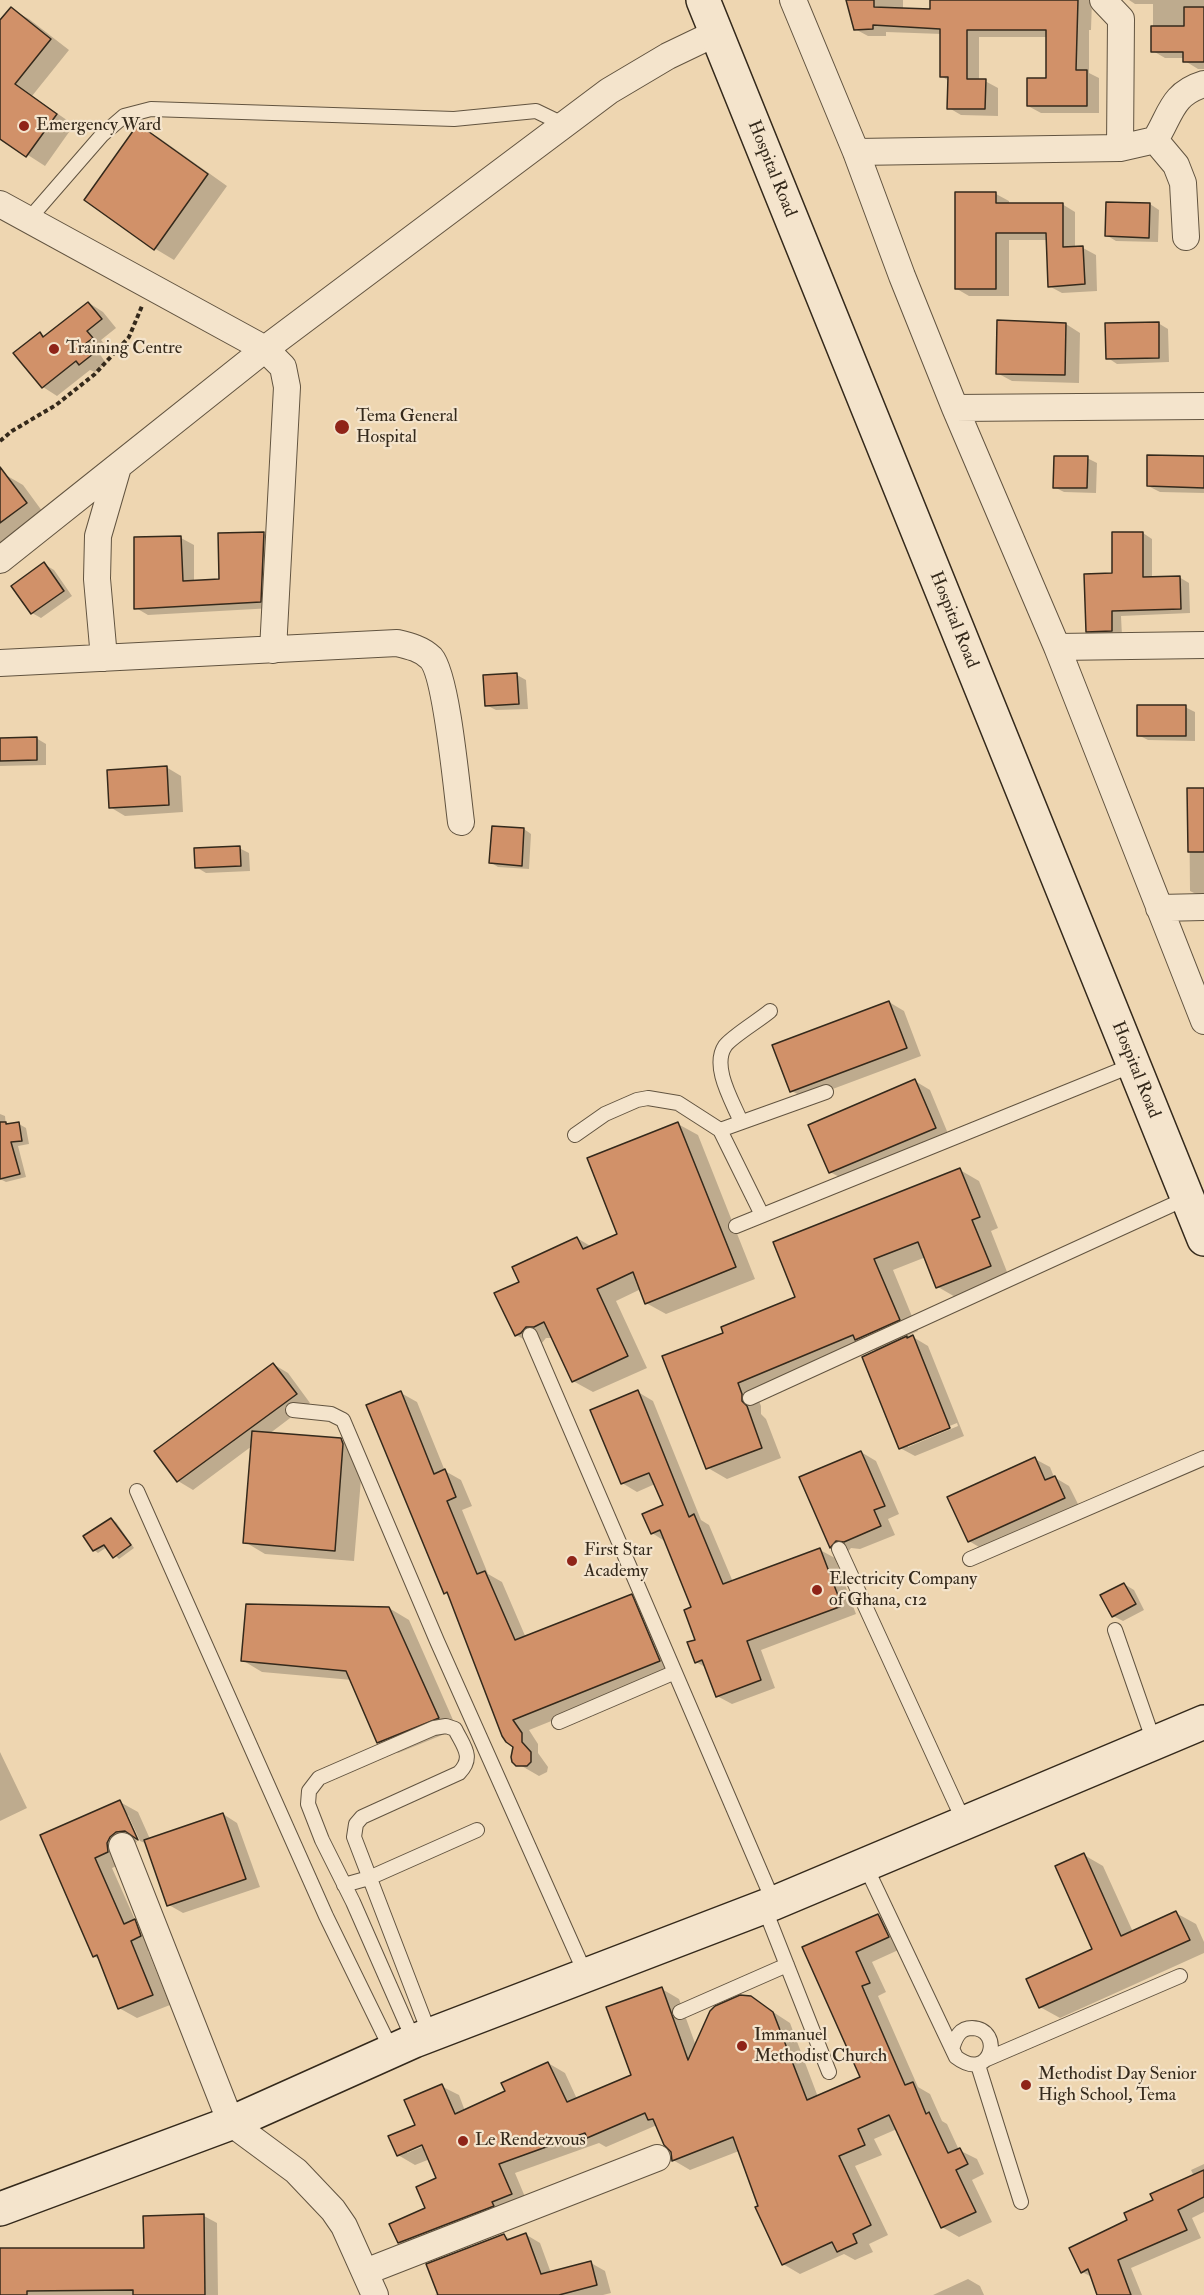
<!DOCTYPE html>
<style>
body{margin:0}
canvas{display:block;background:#eed6b1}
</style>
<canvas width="1204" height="2295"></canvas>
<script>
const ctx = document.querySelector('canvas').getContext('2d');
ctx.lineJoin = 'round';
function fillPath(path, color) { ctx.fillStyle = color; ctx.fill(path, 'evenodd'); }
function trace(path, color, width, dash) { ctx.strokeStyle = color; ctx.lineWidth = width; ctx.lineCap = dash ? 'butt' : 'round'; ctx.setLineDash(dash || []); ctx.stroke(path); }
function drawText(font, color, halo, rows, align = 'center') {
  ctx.font = font + ' "IM FELL Double Pica",serif'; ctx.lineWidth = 4.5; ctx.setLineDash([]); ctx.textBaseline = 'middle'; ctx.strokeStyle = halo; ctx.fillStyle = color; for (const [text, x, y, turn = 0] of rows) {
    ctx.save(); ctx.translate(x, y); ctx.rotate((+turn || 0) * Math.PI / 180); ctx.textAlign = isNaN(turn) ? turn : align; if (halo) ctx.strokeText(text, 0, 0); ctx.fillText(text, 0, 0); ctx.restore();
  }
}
fillPath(new Path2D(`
 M848 0H903V9L932 10V0H1092L1091 30H1089V73L1099 78V113H1041L1028 106 1047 79V37H979V81H985L998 88V116L961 115 949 108V81L941 76 942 34 886 32V36H868L855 29Z
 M1129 0H1204V69H1198L1185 61V58H1165L1153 51V4H1135Z
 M11 9 29 19 69 50 32 96 74 125 45 166 0 137V22Z
 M138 126 158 137 227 186 174 260 154 248Z
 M957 194H996L1009 201V204H1062L1075 212V248H1083L1096 255 1097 291 1062 293 1049 286 1048 240H1009V296H969L957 289Z
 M1150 204 1159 210 1158 242 1116 241 1106 235Z
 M89 303 103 312 116 328 101 340 107 347 99 353 106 363 95 372 90 370 57 396 43 387 40 334 46 337Z
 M1158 323 1168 329 1169 362 1117 364 1108 358Z
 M1066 324 1080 333 1079 383 1012 381 997 373Z
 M1149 456H1204V493L1160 492 1148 486Z
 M1087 458 1097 463 1096 493 1064 492 1054 487Z
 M4 474 23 485 45 515 0 548V478Z
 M1143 533 1152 539V579L1179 577 1189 583 1190 613 1121 616 1122 636H1097L1087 631 1113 574Z
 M264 534 276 541 273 608 148 615 136 608V539L181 538 194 545V582L220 581Z
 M44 564 54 570 72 596 41 618 32 613Z
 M517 675 526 680 528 709 496 710 486 705Z
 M1185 707 1195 712V741L1148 740 1138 735Z
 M36 738 46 744V765L0 766V740Z
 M166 767 181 776 183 812 125 816 110 807Z
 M1189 790H1204V898L1190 891Z
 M493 827 524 829 531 834 529 869 498 867 490 862Z
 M239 848 249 853 250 871 206 873 196 867Z
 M889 1002 904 1011 921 1056 806 1099 792 1091Z
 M915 1081 930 1090 949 1136 845 1180 830 1172Z
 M0 1114 5 1116 6 1126 19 1124 26 1128 29 1144 18 1146 26 1177 6 1182 0 1179Z
 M678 1124 698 1135 755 1279 666 1314 646 1303 641 1289 616 1301 647 1368 593 1392 573 1381 553 1338H546L541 1344 536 1346 516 1335 521 1282 577 1238 592 1247 619 1235Z
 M960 1170 979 1181 998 1228 991 1231 1009 1277 957 1298 938 1287 926 1257 893 1270 918 1331 905 1337 909 1339 913 1337 928 1346 964 1436 915 1456 900 1448 877 1351 870 1347 756 1394 761 1406V1414L766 1419 781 1458 727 1479 708 1468 725 1334 796 1298ZM957 1423 958 1426 908 1447V1443Z
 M273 1364 288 1373 310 1403 269 1434 340 1439 360 1451 363 1456 354 1561 265 1554 245 1542 252 1446 193 1490 178 1481Z
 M638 1392 653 1401 701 1520 709 1525 733 1582 820 1550 835 1558 856 1614 761 1650 775 1688 732 1704 717 1696 707 1668 696 1662 693 1608 666 1542 652 1533 665 1506 655 1484 637 1492 622 1483Z
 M401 1393 417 1402 445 1471 461 1480 472 1506 462 1510 488 1574 502 1582 526 1638 631 1596 648 1605 676 1671 529 1730 538 1744V1753L548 1767 547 1772 539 1776 513 1761 515 1746 450 1596 445 1593Z
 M861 1452 876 1461 899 1514 888 1519 895 1535 860 1549 851 1548 845 1555 831 1547Z
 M1035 1459 1050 1467 1054 1477 1069 1486 1079 1506 984 1550 969 1541Z
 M111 1520 116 1522 134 1548 119 1559 107 1547 98 1553 94 1550Z
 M1124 1584 1134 1590 1144 1610 1123 1621 1113 1616Z
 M389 1608 409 1620 457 1729 398 1753 378 1742 352 1680 262 1672 242 1660Z
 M0 1752 27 1808 0 1821Z
 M120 1802 138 1812 150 1839 223 1814 237 1823 260 1887 183 1913 169 1905 147 1844 140 1841 128 1815H125L137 1842 128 1847 126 1862 112 1868 136 1922 153 1931 158 1946 148 1951 170 2005 137 2018 119 2008 100 1960 94 1956 41 1836Z
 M1084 1855 1103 1866 1133 1932 1176 1913 1196 1924 1204 1942V1953L1060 2018 1040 2007 1094 1950Z
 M878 1915 895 1925 905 1947 872 1962 886 1992 878 1996 918 2087 930 2094 942 2121 947 2124 959 2150 977 2159 984 2174 972 2180 992 2222 959 2237 942 2227 897 2129 874 2139 882 2155 855 2166 888 2235 869 2244 873 2252 855 2260 844 2254 800 2274 783 2264 739 2151 690 2170 673 2160 672 2151 657 2125 606 2147 599 2143 515 2173 528 2204 417 2252 400 2242 427 2209 438 2179 430 2159 415 2165 398 2155 441 2086 459 2095 465 2111 507 2092 548 2063 565 2073 577 2099 633 2076 662 1989 679 1999 696 2046 750 1997 790 2023 818 2097 862 2078 804 1948ZM428 2141 429 2144 407 2153V2150Z
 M1204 2164V2212L1192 2218 1201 2238 1131 2268 1142 2295H1099L1092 2277 1082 2272 1129 2221 1155 2201 1194 2176 1191 2170Z
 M204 2216 217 2223 218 2295H0V2249H145Z
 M525 2234 540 2243 551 2273 591 2263 605 2271 611 2293 603 2295H435L504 2235 511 2240Z
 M968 2279 980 2286 984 2295H933Z`), '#0003');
const building = new Path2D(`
 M846 0H874V7L930 9V0H1078L1076 70H1087V106H1027V78H1046V30H967V79H986L985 109H947L948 77H940V29L873 25V29L854 30Z
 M11 7 51 39 15 84 57 114 26 157 0 139V20Z
 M1184 7H1204V62H1183V52H1151V26H1184Z
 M138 124 208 174 154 250 84 200Z
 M955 192H996V203H1063V247L1083 246 1085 284 1048 287 1046 233H996V289H955Z
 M1106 202 1150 203 1149 238 1105 236Z
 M88 302 102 319 87 331 93 338 85 344 93 354 79 365 76 361 42 388 13 353 40 332 43 337Z
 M997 320 1066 323 1065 375 996 374Z
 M1159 322V358L1106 359 1105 323Z
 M1147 455 1204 456V488L1147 486Z
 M1054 456H1088L1087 488H1053Z
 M0 467 27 503 0 523Z
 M264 532 261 602 134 609V537L181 536 183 581 219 579 218 533Z
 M1112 532H1143V577L1180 576 1181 609 1112 611V631L1086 632 1084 574 1112 573Z
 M44 562 64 591 31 614 11 586Z
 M517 673 519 704 485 706 483 675Z
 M1137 705H1186V736H1137Z
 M37 737V760L0 761V738Z
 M167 766 169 805 109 808 107 770Z
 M1187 788H1204V852H1188Z
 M492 826 524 828 522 866 489 863Z
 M240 846 241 866 195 868 194 848Z
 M889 1001 907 1048 790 1092 772 1045Z
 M915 1079 936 1128 829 1173 808 1125Z
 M0 1122H6V1124L19 1122 22 1141 11 1142 20 1174 0 1179Z
 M678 1122 736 1267 645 1304 633 1272 597 1289 628 1356 572 1382 544 1322 534 1327H526L521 1333 515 1336 494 1293 519 1282 512 1267 577 1237 583 1249 617 1234 587 1158Z
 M960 1168 980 1217 972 1220 991 1266 936 1288 918 1242 874 1259 900 1320 855 1340 853 1335 738 1383 742 1394V1401L747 1406 762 1448 706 1469 662 1356 723 1333 721 1327 795 1297 773 1242Z
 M913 1335 950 1428 899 1449 862 1357 907 1336V1338Z
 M273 1363 297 1394 177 1482 154 1451Z
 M638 1390 689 1517 694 1514 723 1584 820 1548 842 1606 747 1641 761 1680 716 1697 702 1660 695 1663 687 1642 695 1640 684 1610 691 1607 660 1530 651 1534 642 1514 663 1505 649 1473 621 1484 590 1410Z
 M401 1391 434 1474 445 1469 456 1497 447 1501 477 1574 485 1571 515 1640 632 1594 660 1661 513 1720 522 1733V1742L531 1752V1762L527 1766H516L512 1762 511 1757 513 1747 506 1742 502 1736 447 1592 444 1594 366 1405Z
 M252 1431 341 1438 343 1444 335 1551 243 1543Z
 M861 1451 885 1506 874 1510 881 1526 844 1542 836 1541 830 1548 799 1477Z
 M1035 1457 1045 1480 1055 1476 1065 1498 968 1542 947 1497Z
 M111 1518 131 1545 113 1558 104 1545 93 1551 83 1536Z
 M1124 1583 1136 1604 1112 1617 1100 1595Z
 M246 1604 389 1607 439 1718 377 1743 346 1671 241 1661Z
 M120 1800 138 1840 125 1831 116 1832 110 1837 107 1843 108 1852 95 1858 124 1924 135 1919 141 1936 131 1941 153 1995 118 2009 97 1955 93 1957 40 1835Z
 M223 1813 246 1879 167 1906 144 1840Z
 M1084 1853 1121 1936 1176 1911 1190 1940 1039 2008 1026 1979 1092 1949 1055 1866Z
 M878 1914 889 1937 856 1952 870 1983 862 1986 905 2085 913 2082 926 2114 929 2112 948 2153 960 2148 968 2164 956 2170 976 2212 941 2228 889 2115 858 2129 865 2145 839 2156 871 2225 853 2234 857 2243 837 2252 832 2242 782 2265 755 2207 758 2206 733 2137 672 2161 671 2152 664 2145 653 2119 648 2120 645 2113 587 2138 585 2133 499 2164 512 2194 492 2202 494 2206 398 2243 389 2224 425 2208 416 2187 436 2178 422 2145 397 2156 388 2136 415 2125 404 2100 442 2084 455 2114 505 2091 501 2083 548 2062 567 2102 631 2075 606 2007 662 1987 688 2060 710 2011 715 2006 740 1995 751 1996 773 2012 807 2100 860 2077 802 1947Z
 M1204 2170V2197L1178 2210 1187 2230 1118 2260 1131 2295H1097L1088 2269 1081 2273 1069 2248 1127 2220 1124 2213 1153 2200 1150 2194Z
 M204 2214 205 2295H133V2290L27 2291V2295H0V2248H144L143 2216Z
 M526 2233 541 2274 591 2261 597 2285 559 2295H438L426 2264 504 2234 507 2240Z`);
fillPath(building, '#d19169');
trace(building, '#34291b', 1.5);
const lane = new Path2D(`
 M29 219 102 135 124 116 151 109 454 119 536 111 565 125
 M741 1122C733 1102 711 1067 725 1046 731 1037 761 1019 770 1011
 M720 1130 826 1092
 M575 1135 605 1114 637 1100 648 1098 678 1103 720 1130 762 1215
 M736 1226 1133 1065
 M530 1335 774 1903
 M750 1398 1187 1198
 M293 1410 331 1414 343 1420 437 1641 586 1975
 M137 1491 326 1916 392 2051
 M839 1549 965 1824
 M970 1559 1204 1458
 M1115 1630 1154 1742
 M559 1722 673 1673
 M865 1865 956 2057C991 2084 1005 2029 972 2028 960 2028 956 2037 953 2046
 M344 1885 369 1878 477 1830
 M764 1907 829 2072
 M680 2012 787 1965
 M414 2041 353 1902 322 1840 308 1804 309 1791 319 1778 434 1728 446 1726 455 1729C463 1746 475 1757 459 1773L362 1817 356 1824 354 1837 430 2035
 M987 2059 1180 1976
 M978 2065 1021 2202`);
const street = new Path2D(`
 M793 0 856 152 902 276 955 408 1057 647 1204 1021
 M1103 0 1121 19 1120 148
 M1155 140 1176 165 1183 183 1186 237
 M856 152 1120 148 1155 140C1171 115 1171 94 1204 84
 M0 204 265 349 283 367 287 387 273 650
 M955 408 1204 406
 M0 560 265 349 609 91 668 56 716 33
 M1057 647 1204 645
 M104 658 97 579 98 536 118 467
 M0 663 397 643C410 646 422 649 431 658 447 676 457 792 461 822
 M1159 908 1204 907
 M122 1846 231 2123 296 2171 333 2210 344 2226 375 2295
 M365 2272 657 2158`);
const secondary = new Path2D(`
 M703 0 1204 1239
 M0 2209 231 2123 414 2041 774 1903 1204 1722`);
trace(lane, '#625440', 16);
trace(street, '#625440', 28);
trace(secondary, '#34291b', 36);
trace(new Path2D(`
 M0 441 12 431 56 405 95 374 129 337 142 306`), '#34291b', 4, [4.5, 3]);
trace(lane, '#f4e4cc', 14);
trace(street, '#f4e4cc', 26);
trace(secondary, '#f4e4cc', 33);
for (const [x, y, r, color] of [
 [24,126,6,"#8f2418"],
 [54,349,6,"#8f2418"],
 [342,427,8,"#8f2418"],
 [572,1561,6,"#8f2418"],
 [817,1590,6,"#8f2418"],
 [742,2046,6,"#8f2418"],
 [1026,2085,6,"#8f2418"],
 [463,2141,6,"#8f2418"]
]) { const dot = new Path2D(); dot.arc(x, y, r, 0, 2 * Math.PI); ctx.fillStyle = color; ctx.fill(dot); trace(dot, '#f4e4cc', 2); }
drawText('18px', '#34291b', '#f4e4cc', [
 ["Emergency Ward",36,126],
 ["Training Centre",66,349],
 ["Tema General",356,417],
 ["Hospital",356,438],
 ["First Star",584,1551],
 ["Academy",584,1572],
 ["Electricity Company",829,1580],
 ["of Ghana, c12",829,1601],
 ["Immanuel",754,2036],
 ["Methodist Church",754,2057],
 ["Methodist Day Senior",1038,2075],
 ["High School, Tema",1038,2096],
 ["Le Rendezvous",475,2141]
], 'left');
drawText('18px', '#34291b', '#f4e4cc', [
 ["Hospital Road",771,169,68],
 ["Hospital Road",953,620,68],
 ["Hospital Road",1135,1070,68]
]);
</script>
